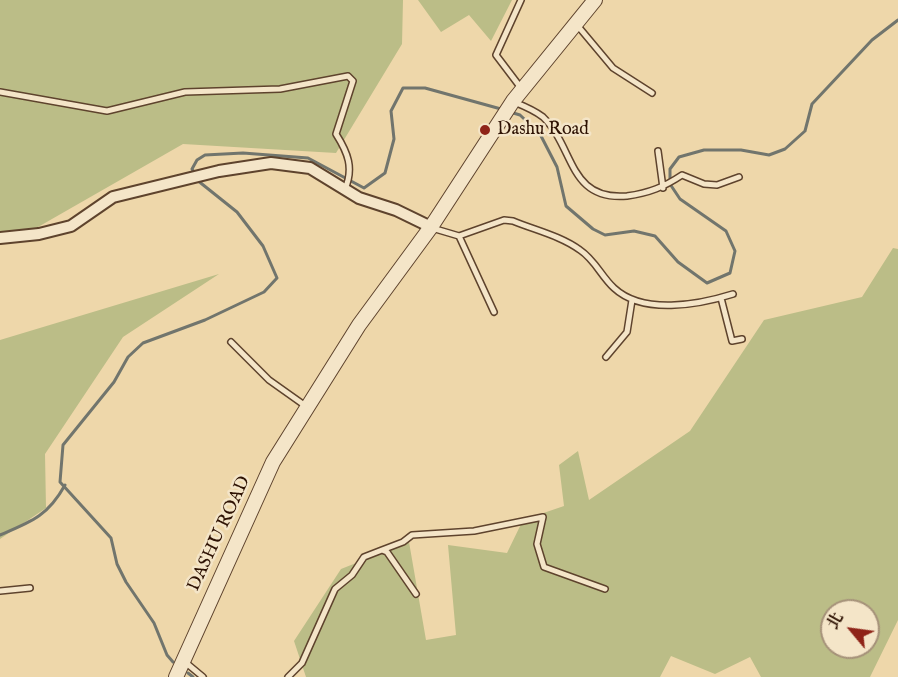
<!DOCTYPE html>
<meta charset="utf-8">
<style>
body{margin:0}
#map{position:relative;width:898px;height:677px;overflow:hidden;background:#eed7aa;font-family:"IM FELL English","Noto Serif TC",serif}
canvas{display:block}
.north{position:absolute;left:820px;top:599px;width:60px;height:60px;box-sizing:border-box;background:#f4e5c8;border:2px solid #a59179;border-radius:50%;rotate:299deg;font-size:16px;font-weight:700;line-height:24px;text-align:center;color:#2e1203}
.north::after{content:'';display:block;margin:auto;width:21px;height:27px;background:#8f2418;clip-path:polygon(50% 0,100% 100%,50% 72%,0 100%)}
</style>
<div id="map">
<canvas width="898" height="677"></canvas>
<div class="north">北</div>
</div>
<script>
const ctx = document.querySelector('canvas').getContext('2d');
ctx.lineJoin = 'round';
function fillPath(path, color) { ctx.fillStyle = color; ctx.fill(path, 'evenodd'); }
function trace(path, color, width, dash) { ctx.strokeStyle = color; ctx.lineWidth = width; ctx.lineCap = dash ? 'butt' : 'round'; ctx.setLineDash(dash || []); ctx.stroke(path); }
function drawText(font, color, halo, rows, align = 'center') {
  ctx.font = font + ' "IM FELL English",serif'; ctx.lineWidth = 5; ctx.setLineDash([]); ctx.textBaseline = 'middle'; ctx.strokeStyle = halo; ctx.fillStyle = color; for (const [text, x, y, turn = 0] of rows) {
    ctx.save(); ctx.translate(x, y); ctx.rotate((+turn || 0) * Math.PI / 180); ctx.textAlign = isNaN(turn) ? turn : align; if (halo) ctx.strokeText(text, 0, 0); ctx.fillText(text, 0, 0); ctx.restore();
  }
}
fillPath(new Path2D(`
 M0 0H403L402 44 336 153 183 144 31 231 0 237Z
 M418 0H512L491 41 469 15 441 32Z
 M893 248 898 249V620L870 677H761L750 657 715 674 671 656 660 677H306L294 641 341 569 409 542 426 640 456 635 448 545 507 553 523 520 564 506 559 465 578 451 589 500 690 431 764 320 862 297ZM832 611H868V647H832Z
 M219 274 123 337 45 454 46 508 0 539V340Z`), '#bbbd87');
trace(new Path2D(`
 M510 112 520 115 540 134 557 167 566 206 593 229 605 235 634 231 655 236 678 262 707 283 730 273 735 251 726 231 680 199 670 184V169L679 157 704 150H741L769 155 785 149 805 131 812 104 872 40 898 20
 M195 174 192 169 197 160 205 155 243 153 308 158 364 188 385 173 394 139 391 111 403 88H425L501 109
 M0 535C31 522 48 516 65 485
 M173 662 167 655 154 623 126 582 117 564 111 538 60 482 63 445 114 382 128 357 143 343 205 320 264 292 277 278 263 246 237 212 197 180
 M188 673 193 677`), '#71756d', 3);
const service = new Path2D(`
 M521 0 496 55 521 88
 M577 25 613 68 652 93
 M0 92 107 111 185 92 280 89 348 76 353 81 336 134C348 153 354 168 345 189
 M514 102C524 106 534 110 543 117 575 148 568 201 627 196 649 193 664 187 682 175L704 184 717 185 739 177
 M658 151 663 188
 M432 228 459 236 504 220 513 221C535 230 561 236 580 250 595 260 601 276 614 288 643 315 698 305 733 294
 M459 236 494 312
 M721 298 732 341 742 339
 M231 342 269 380 307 407
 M606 357 627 332 632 300
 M382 550 403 542 412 535 474 531 543 517 537 544 544 567 605 589
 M0 591 30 588
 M185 662 203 677
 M288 677 302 663 335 589 352 575 364 557 382 550 387 552 416 594`);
const minor = new Path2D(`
 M0 238 39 234 71 226 113 197 219 171 271 163 310 168 359 198 396 210 431 227`);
const tertiary = new Path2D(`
 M176 677 273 462 359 325 431 227 513 101 595 0`);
trace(service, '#5e432d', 8);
trace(minor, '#5e432d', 14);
trace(tertiary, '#5e432d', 16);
trace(service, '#f4e5c8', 5);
trace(minor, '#f4e5c8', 10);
trace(tertiary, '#f4e5c8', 14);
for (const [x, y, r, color] of [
 [485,130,6,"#8f2418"]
]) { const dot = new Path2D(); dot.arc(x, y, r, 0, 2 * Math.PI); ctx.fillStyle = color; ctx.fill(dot); trace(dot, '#f4e5c8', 2); }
drawText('18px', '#2e1203', '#f4e5c8', [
 ["Dashu Road",497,130]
], 'left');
drawText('18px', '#2e1203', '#f4e5c8', [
 ["DASHU ROAD",220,534,-65]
]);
</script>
